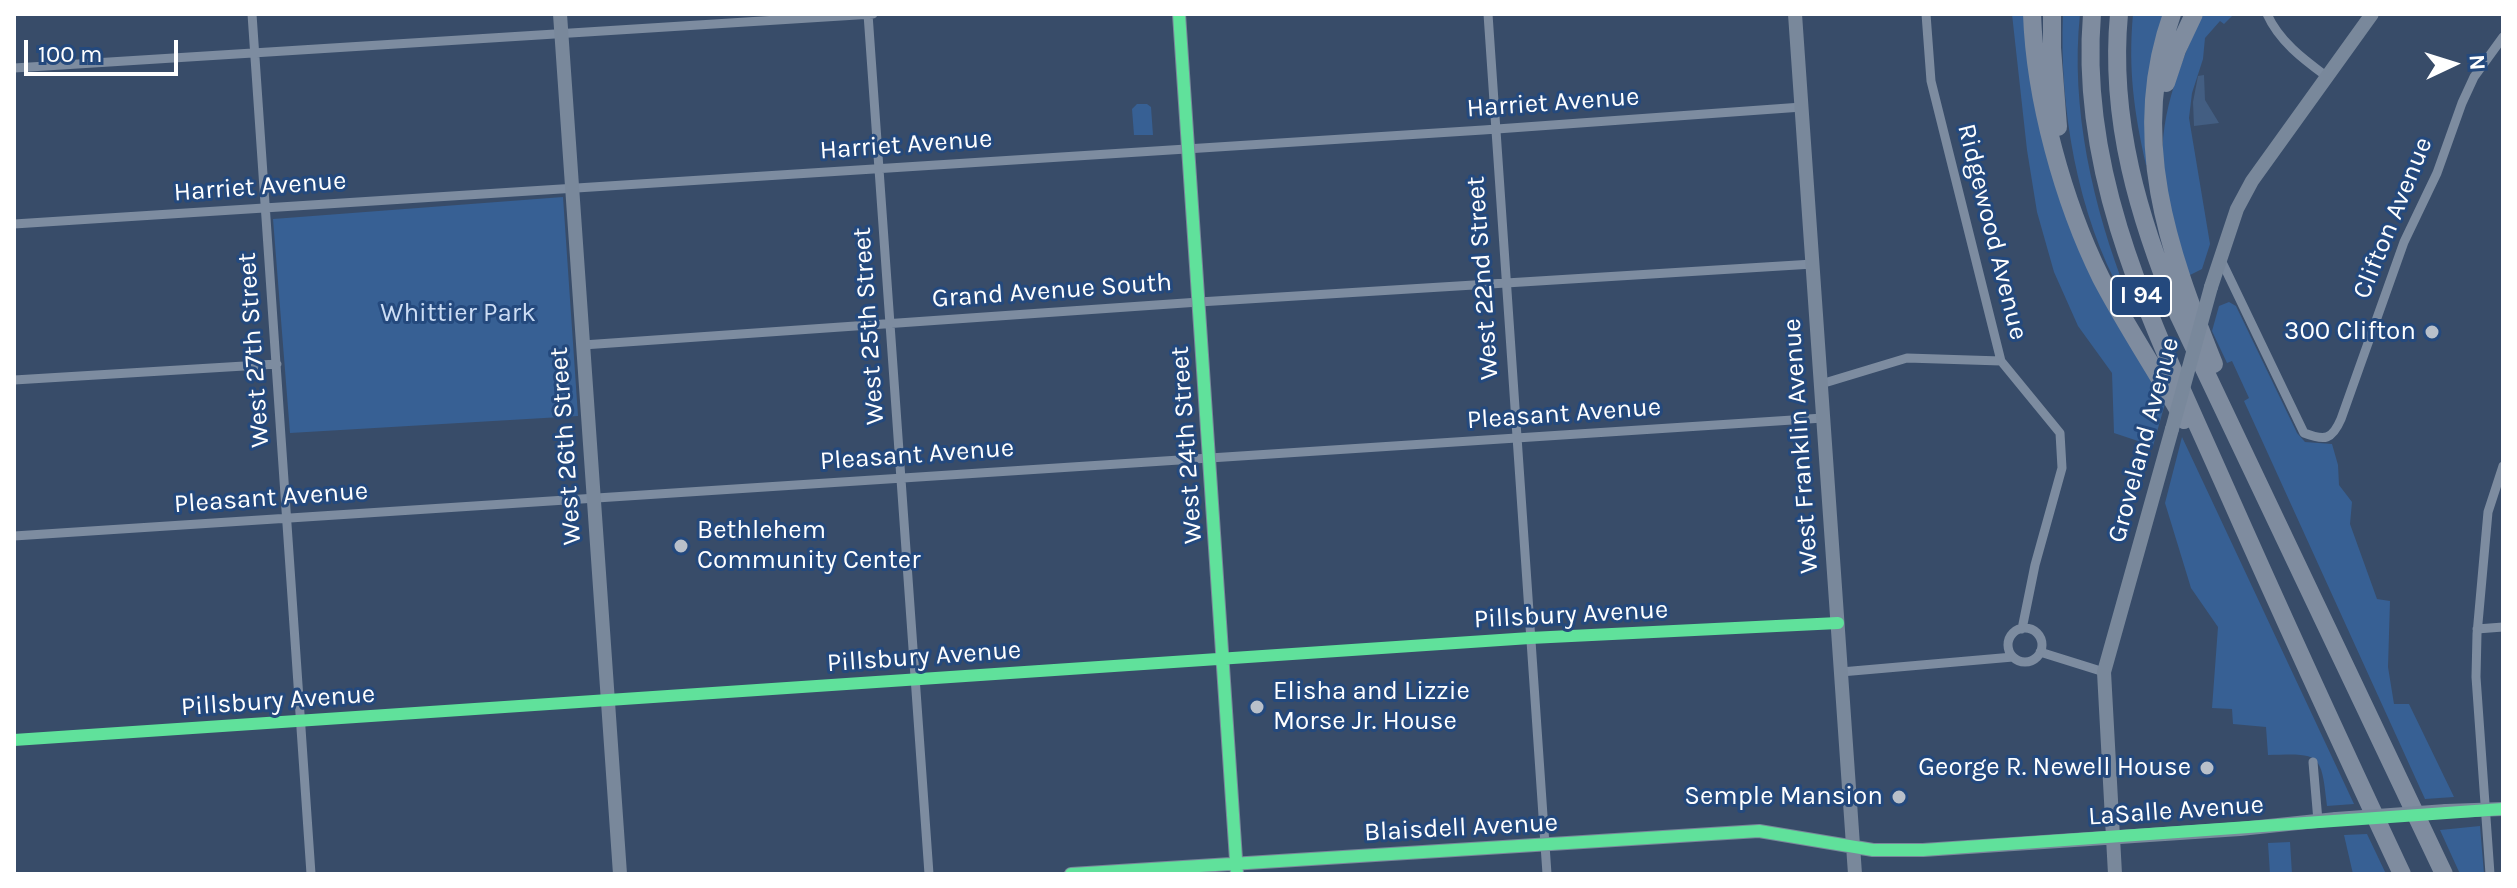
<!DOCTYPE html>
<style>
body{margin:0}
#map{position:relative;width:2517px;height:888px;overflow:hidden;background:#384c69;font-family:Karla,sans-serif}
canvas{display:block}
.frame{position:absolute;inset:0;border:16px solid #fff;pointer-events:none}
.north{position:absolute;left:2413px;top:24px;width:80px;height:80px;-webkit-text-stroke:6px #24497d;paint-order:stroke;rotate:86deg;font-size:22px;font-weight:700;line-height:32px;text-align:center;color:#fff}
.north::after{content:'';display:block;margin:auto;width:28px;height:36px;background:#fff;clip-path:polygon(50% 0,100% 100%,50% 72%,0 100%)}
.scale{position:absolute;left:24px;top:40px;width:154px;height:36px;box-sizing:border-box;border:4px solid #fff;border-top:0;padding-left:10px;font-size:24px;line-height:28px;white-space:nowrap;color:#fff;-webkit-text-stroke:6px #24497d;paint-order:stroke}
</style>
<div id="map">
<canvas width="2517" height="888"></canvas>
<div class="frame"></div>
<div class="north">N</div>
<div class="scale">100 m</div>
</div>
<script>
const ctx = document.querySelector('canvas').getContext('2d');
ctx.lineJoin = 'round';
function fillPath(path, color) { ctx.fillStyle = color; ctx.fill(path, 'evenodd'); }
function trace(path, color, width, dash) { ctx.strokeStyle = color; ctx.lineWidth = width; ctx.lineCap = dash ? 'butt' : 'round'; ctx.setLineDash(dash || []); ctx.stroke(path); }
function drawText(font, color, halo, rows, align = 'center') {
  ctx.font = font + ' Karla,sans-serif'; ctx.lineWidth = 6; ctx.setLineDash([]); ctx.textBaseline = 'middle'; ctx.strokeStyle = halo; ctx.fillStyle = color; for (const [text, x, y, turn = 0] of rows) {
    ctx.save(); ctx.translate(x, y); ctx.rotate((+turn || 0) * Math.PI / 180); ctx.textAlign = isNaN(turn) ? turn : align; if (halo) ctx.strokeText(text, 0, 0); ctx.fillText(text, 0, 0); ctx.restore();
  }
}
fillPath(new Path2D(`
 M2012 14H2027L2047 147 2166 400 2153 446 2114 433 2112 373 2078 326 2054 272 2037 212 2027 150Z
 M2063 14H2080C2070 108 2093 207 2127 294L2123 296C2077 214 2059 107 2063 14Z
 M2133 14H2168L2150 165H2146C2134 112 2128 69 2133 14Z
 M2202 14H2234L2224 24 2220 21 2205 38 2203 59 2192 93 2189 118 2210 244 2202 269 2188 276C2180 245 2168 212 2164 180 2156 121 2179 67 2202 14Z
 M1137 104H1147L1151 107 1153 135H1134L1132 109Z
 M563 197 578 416 290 433 273 219Z
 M2229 302 2236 306 2297 433 2305 442 2332 444 2338 465 2339 485 2352 502 2350 524 2377 599 2390 601 2388 667 2394 704H2409L2454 797 2425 799 2244 401 2249 398 2232 361 2227 363 2212 331 2219 306Z
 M2182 437 2354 804 2327 806C2321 753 2321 753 2268 755L2266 727 2233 724 2232 709 2212 708 2218 627 2191 588 2165 503Z
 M2480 826 2484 874H2460L2440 830Z
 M2367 834 2386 874H2353L2344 835Z
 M2290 842 2292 874H2270L2268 843Z`), '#376094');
fillPath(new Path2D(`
 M2204 75 2205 100 2219 123 2194 126 2193 102 2198 76Z`), '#435e82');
trace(new Path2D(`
 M252 14 311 874
 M868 14 929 874
 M1488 14 1547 874
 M1926 14 1931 81 2001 361 2060 433 2062 468 2035 565 2022 629
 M2267 14C2279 41 2303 59 2326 76
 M14 68 873 14
 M14 224 1483 130 1802 107
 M2221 260 2304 433C2325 441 2332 440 2341 419L2404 242 2437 173 2462 103 2474 77 2503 37
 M583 345 1199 302 1813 264
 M14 380 277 364
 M1821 384 1907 358 2001 361
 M14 536 1823 418
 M2008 645a17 17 0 1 1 34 0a17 17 0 1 1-34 0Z
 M2477 629 2503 627
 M2040 652 2104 672
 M1841 672 2013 657
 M14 740 1530 638 1838 623
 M2313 762 2318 821
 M2490 874 2476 677 2477 634 2488 512 2503 466`), '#7d8ca0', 9);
trace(new Path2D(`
 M560 14 620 874
 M1179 14 1237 874
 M1795 14 1855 874
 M2211 287 2237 209 2252 181 2372 14
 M2446 811 2503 809
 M1071 874 1759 831 1873 850H1923L2240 829 2336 819
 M2115 874 2104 672 2172 429`), '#79889b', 14);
trace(new Path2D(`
 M2032 14C2035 99 2063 201 2101 278 2126 326 2157 372 2184 420
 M2052 14V48L2058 127
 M2092 14C2078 183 2157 332 2223 482 2281 613 2341 744 2402 874
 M2119 14C2109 120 2139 219 2179 316L2444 874
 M2172 14C2128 137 2168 250 2214 364
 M2166 83 2177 50 2194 14`), '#7f8c9f', 18);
trace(new Path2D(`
 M2172 429 2211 287
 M2336 819 2446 811`), '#79889b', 14);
trace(new Path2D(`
 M1179 14 1237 874
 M14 740 1530 638 1838 623
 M1071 874 1759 831 1873 850H1923L2503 809`), '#60e19b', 12);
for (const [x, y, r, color] of [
 [2432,332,8,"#b9c0ca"],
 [681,546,8,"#b9c0ca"],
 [1257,707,8,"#b9c0ca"],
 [2207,768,8,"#b9c0ca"],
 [1899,797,8,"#b9c0ca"]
]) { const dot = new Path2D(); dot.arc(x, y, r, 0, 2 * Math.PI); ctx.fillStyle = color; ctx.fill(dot); trace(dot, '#24497d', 3); }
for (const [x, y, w] of [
 [2141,296,60]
]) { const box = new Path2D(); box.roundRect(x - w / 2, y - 20, w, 40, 6); ctx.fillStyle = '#24497d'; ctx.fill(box); trace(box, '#fff', 2); }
drawText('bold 24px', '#fff', null, [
 ["I 94",2141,296]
]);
drawText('26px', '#fff', '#24497d', [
 ["Harriet Avenue",1553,103,-4],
 ["Harriet Avenue",906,145,-4],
 ["Harriet Avenue",260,187,-4],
 ["Clifton Avenue",2393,218,-68],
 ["Ridgewood Avenue",1992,232,76],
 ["West 22nd Street",1483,278,-94],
 ["Grand Avenue South",1052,291,-4],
 ["West 25th Street",869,326,-94],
 ["West 27th Street",254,350,-94],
 ["Pleasant Avenue",1564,414,-4],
 ["Groveland Avenue",2144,440,-75],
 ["West 24th Street",1187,445,-94],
 ["West 26th Street",566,446,-94],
 ["West Franklin Avenue",1801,446,-94],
 ["Pleasant Avenue",917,455,-4],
 ["Pleasant Avenue",271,498,-4],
 ["Pillsbury Avenue",1571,615,-3],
 ["Pillsbury Avenue",924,657,-4],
 ["Pillsbury Avenue",278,701,-4],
 ["LaSalle Avenue",2176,811,-4],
 ["Blaisdell Avenue",1461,828,-3]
]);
drawText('26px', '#ccddf4', '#24497d', [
 ["Whittier Park",458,314]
]);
drawText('26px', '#fff', '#24497d', [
 ["300 Clifton",2416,332],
 ["Bethlehem",697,531,"left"],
 ["Community Center",697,561,"left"],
 ["Elisha and Lizzie",1273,692,"left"],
 ["Morse Jr. House",1273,722,"left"],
 ["George R. Newell House",2191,768],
 ["Semple Mansion",1883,797]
], 'right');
</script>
